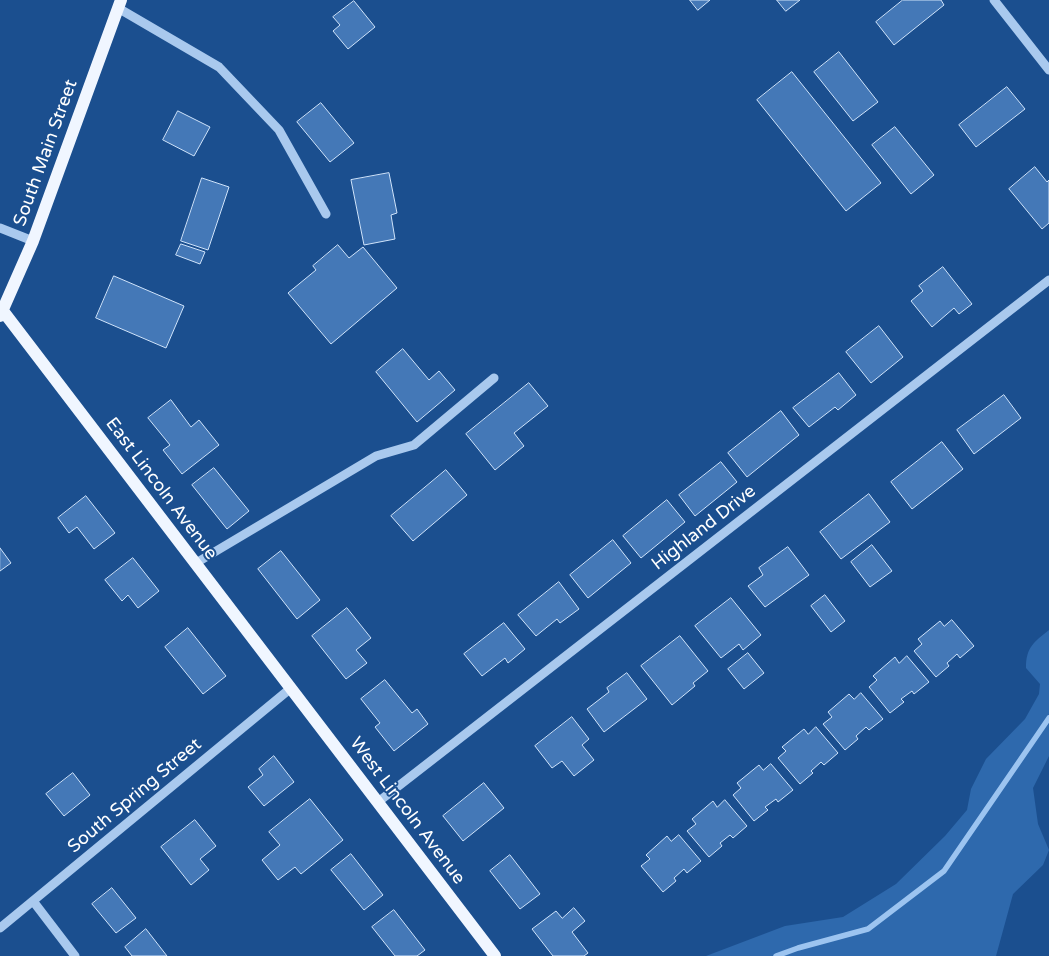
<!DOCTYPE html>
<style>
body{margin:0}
canvas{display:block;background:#1b4f8f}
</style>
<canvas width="1049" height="956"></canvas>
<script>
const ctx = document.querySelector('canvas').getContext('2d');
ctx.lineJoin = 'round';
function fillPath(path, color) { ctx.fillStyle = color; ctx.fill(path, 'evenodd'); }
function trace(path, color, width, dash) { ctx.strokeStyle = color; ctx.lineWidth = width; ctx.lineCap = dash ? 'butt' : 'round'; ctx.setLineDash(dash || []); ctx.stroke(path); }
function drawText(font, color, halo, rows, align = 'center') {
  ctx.font = font + ' "Varela Round",sans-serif'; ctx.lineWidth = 4; ctx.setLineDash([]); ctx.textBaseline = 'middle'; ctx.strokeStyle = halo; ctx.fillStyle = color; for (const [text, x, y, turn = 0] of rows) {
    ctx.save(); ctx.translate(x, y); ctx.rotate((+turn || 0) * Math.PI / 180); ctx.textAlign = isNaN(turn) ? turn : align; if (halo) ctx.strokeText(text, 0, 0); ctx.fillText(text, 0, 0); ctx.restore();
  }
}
fillPath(new Path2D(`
 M1049 630V756L1033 788 1038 824 1049 850 1043 865 1013 894 996 956H706L785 926 843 917 896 884 945 836 967 810 971 789 986 759 1025 719 1039 694 1040 684 1026 668C1026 647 1034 642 1049 630Z`), '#2e69ad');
trace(new Path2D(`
 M776 956 798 948 868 929 944 871 1049 718`), '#9cc4f0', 5.5);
const building = new Path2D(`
 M690 0H710L698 10Z
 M777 0H800L786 11Z
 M903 0H941L944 5 894 45 876 22Z
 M354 1 375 27 348 49 333 31 340 25 333 17Z
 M839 52 878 102 853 121 814 72Z
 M792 72 881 183 846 211 757 100Z
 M1007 87 1025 109 976 147 959 125Z
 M321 103 354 143 330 162 297 122Z
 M178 111 210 127 194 156 163 140Z
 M895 127 934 175 911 194 872 145Z
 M1035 167 1047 182 1049 180V223L1042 229 1009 189Z
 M389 173 397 213 391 215 395 239 364 245 351 180Z
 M202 178 229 187 208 250 181 241Z
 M181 244 205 252 200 264 176 255Z
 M338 245 349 258 363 247 397 288 331 344 288 293 316 270 313 266Z
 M943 267 972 304 959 314 954 308 932 327 911 301 923 291 919 286Z
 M114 276 184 306 166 348 96 318Z
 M879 326 903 357 871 383 846 352Z
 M403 349 429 380 439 371 455 390 417 422 376 372Z
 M839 373 856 395 838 410 835 407 809 427 793 408Z
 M529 383 548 406 514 433 524 446 495 470 466 434Z
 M1004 395 1021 418 974 454 957 430Z
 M171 400 191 427 199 420 219 445 182 474 163 450 170 445 148 418Z
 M781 411 799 435 747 477 728 453Z
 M942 442 963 469 912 509 891 482Z
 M721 462 737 482 695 516 679 495Z
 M214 468 249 511 227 529 192 485Z
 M446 470 467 495 413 541 391 516Z
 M869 494 890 522 841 559 820 532Z
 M86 496 115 533 94 549 77 527 69 533 58 518Z
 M667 500 685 522 641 558 623 536Z
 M613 540 631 563 588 598 570 575Z
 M872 545 892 571 870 587 851 562Z
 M788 547 809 575 765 607 748 586 763 575 759 568Z
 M0 548 11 563 0 571Z
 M281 551 320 600 297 619 258 569Z
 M133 558 159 591 138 608 128 595 122 601 105 580Z
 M559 582 579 609 560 623 557 619 536 636 518 615Z
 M825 595 845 621 831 632 811 606Z
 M731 598 761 635 743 650 739 644 721 658 695 626Z
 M347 608 371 638 356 650 367 663 346 679 312 636Z
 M952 620 974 646 960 658 957 654 947 663 949 666 936 677 914 651 922 644 918 639 940 621 944 626Z
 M504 623 525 649 508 663 505 658 482 676 464 654Z
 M188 628 226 676 203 694 165 647Z
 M680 636 708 671 693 683 695 686 672 705 641 666Z
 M748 653 764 673 744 689 728 669Z
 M907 656 929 682 914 694 912 691 901 699 904 702 890 713 869 687 877 680 873 676 895 657 899 663Z
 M627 673 647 699 604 732 587 709 609 692 607 688Z
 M385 680 412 713 417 709 428 724 394 751 375 727 380 723 361 699Z
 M861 693 883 719 869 730 866 727 856 736 858 739 845 750 823 724 832 717 828 712 849 694 854 699Z
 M572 717 589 739 582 745 594 760 574 776 562 761 552 768 535 746Z
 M816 727 838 753 824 765 821 762 811 771 813 773 800 784 778 758 786 751 782 747 804 729 808 734Z
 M274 756 294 782 264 806 248 787 263 775 259 769Z
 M771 764 793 790 778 802 776 799 765 807 768 810 754 821 733 795 741 788 737 783 759 765 763 770Z
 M73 773 90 795 64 816 46 794Z
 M484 783 504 808 463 841 443 816Z
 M310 799 343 840 301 874 295 867 278 880 262 860 280 845 269 832Z
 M725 800 747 826 733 838 730 835 720 843 722 846 709 857 687 831 696 824 692 819 713 801 717 807Z
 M195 820 216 846 200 859 209 870 191 885 161 847Z
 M679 835 701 861 687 873 684 869 674 878 676 881 663 892 641 866 650 859 646 855 667 836 671 841Z
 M351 854 383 895 364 910 331 870Z
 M510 855 540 894 520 909 490 871Z
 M112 888 136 918 116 933 92 904Z
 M574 908 585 921 572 932 588 953 584 956H553L532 929 556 911 562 918Z
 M394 910 425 950 417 956H395L372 927Z
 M146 929 167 956H132L125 947Z`);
fillPath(building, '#4478b7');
trace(building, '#cfe3fa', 1);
trace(new Path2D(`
 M994 0 1049 70
 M118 8 219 67 279 130 326 214
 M0 228 33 241
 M196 563 376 456 414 445 494 378
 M378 802 1049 280
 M33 901 75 956
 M0 928 291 688`), '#a9c9ee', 9);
trace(new Path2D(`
 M3 311 495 956
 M0 316 33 241 121 0`), '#f0f6ff', 12);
drawText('18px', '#fff', '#1b4f8f', [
 ["South Main Street",46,153,-70],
 ["East Lincoln Avenue",161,489,53],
 ["Highland Drive",704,528,-38],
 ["South Spring Street",135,796,-40],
 ["West Lincoln Avenue",407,811,53]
]);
</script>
